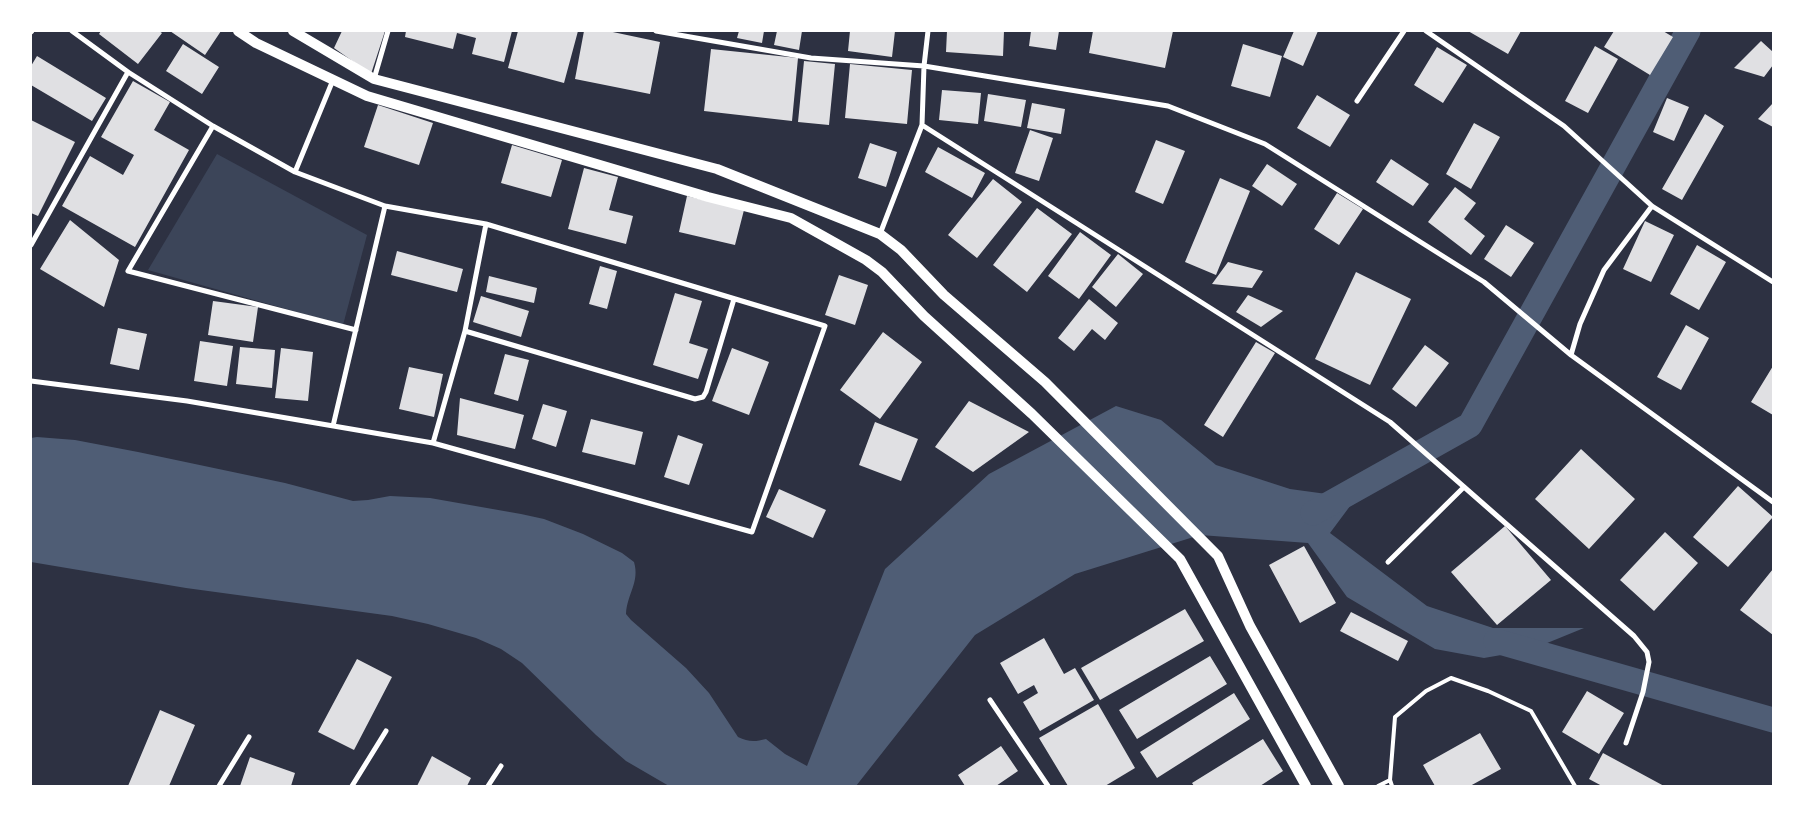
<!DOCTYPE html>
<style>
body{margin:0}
#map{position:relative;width:1804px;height:817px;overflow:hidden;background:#2d3142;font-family:"Space Grotesk",sans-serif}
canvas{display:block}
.frame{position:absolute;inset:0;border:32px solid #fff;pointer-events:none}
</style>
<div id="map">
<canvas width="1804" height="817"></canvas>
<div class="frame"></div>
</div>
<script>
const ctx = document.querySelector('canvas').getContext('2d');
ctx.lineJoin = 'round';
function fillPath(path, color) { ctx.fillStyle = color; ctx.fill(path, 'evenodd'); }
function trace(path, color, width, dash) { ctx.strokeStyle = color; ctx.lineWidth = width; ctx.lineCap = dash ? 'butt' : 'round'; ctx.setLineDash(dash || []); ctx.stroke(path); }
fillPath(new Path2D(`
 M217 154 367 235 343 325 148 270Z`), '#3c4559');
fillPath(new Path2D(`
 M1116 406 1161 420 1216 465 1290 489 1356 498 1330 533 1427 606 1493 628H1584L1530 650 1484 658 1435 649 1347 597 1308 543 1200 535 1075 574 975 635 856 786H669L626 761 596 735 522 663 501 649 476 638 428 624 392 616 186 588 31 562V438L37 437 75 440 138 452 285 483 353 501 368 500 390 496 430 498 521 514 544 519 583 534 622 553 634 562C640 582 627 594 626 614L631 620 686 668 709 693 738 737C748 742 755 742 766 739L785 754 807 766 885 569 989 474Z`), '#4f5d75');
trace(new Path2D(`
 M1313 513 1470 425 1688 31
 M1496 641 1773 720`), '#4f5d75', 25);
fillPath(new Path2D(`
 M101 31H159L162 33 138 64 99 34Z
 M170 31H221L205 55Z
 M342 31H385L371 74 334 48Z
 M406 31H512L504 62 472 54 476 38 457 33 453 49 405 37Z
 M518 31H578L564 83 508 68Z
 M584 31H608L660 42 650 94 575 79Z
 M739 31H764L762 43 737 38Z
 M777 31H802L799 50 774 45Z
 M850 31H895L892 57 848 51Z
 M947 31H1004L1003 56 946 52Z
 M1031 31H1059L1056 50 1029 46Z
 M1093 31H1173L1165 68 1089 53Z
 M1294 31H1318L1303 66 1283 57Z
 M1468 31H1521L1508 54Z
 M1614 31H1663L1673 37 1650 75 1604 47Z
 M1761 41 1773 52V65L1764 77 1734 68Z
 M183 44 219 67 202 94 166 71Z
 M1243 44 1282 56 1270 97 1231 86Z
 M1595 46 1618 59 1588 113 1565 101Z
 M1437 47 1467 65 1443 103 1414 85Z
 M711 49 798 58 792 121 704 111Z
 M37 56 106 98 92 121 31 85V66Z
 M804 61 835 64 829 125 798 122Z
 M850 64 912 70 907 124 845 118Z
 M133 81 170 102 154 130 189 150 135 247 62 206 90 156 123 175 134 155 101 137Z
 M942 90 981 93 978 124 939 120Z
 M988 94 1026 100 1021 127 984 121Z
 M1317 95 1350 115 1330 147 1297 128Z
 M1667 98 1689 107 1674 141 1653 132Z
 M1032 103 1065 109 1061 134 1027 128Z
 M1773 103V127L1758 119Z
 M378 105 433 123 419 165 364 147Z
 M1705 114 1724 126 1682 200 1662 189Z
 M31 120 75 142 38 216 31 213Z
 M1474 123 1500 137 1471 189 1446 174Z
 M1030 130 1053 138 1039 181 1015 173Z
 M1156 140 1185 151 1163 204 1135 192Z
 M870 143 897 152 886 187 858 178Z
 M512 145 562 160 551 197 501 183Z
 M938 147 985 173 972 198 925 172Z
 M1391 159 1429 184 1413 206 1376 182Z
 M1267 164 1297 184 1282 206 1252 186Z
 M584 168 618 177 609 210 633 216 626 244 568 229Z
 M1220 178 1250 191 1216 275 1185 262Z
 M993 179 1022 202 977 258 948 235Z
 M1455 187 1476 203 1464 219 1485 236 1471 255 1428 222Z
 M1337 193 1363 209 1339 245 1314 229Z
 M687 196 744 210 735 245 679 232Z
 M1037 208 1072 234 1027 292 993 265Z
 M70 220 119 260 104 307 40 269Z
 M1645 221 1674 235 1651 282 1623 269Z
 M1506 225 1534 243 1511 277 1484 259Z
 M1080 232 1111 255 1079 299 1048 276Z
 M1697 245 1726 262 1699 310 1670 294Z
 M397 251 463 269 457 292 391 275Z
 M1118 254 1143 274 1116 307 1092 287Z
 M1228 262 1263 271 1252 288 1212 284Z
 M600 266 617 271 607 309 589 304Z
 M1356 272 1411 299 1370 385 1315 359Z
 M839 275 868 285 855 325 825 315Z
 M489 276 537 288 534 303 486 292Z
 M675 293 702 301 689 343 708 349 698 379 653 365Z
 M1248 295 1283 311 1261 327 1236 312Z
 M481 296 529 311 521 337 473 322Z
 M1089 299 1118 323 1105 340 1092 329 1074 351 1058 338Z
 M213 301 258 307 253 342 208 335Z
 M1686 325 1709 338 1681 390 1657 377Z
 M118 328 147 334 139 370 110 364Z
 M883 332 922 362 880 419 840 390Z
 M200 341 233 346 227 386 194 381Z
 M1256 342 1275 353 1223 437 1204 425Z
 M1425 345 1449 363 1416 407 1392 389Z
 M240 347 275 350 272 388 236 384Z
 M281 348 313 352 308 401 275 398Z
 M732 348 769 362 749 415 712 401Z
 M505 354 529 360 518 401 494 394Z
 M1773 366V415L1751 402Z
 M409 367 443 374 434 417 399 409Z
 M460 398 524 415 515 449 457 435Z
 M969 401 1029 432 973 472 935 447Z
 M543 404 567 411 556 447 532 439Z
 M591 419 643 432 635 465 582 452Z
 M875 422 918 439 901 481 859 465Z
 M678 435 703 444 689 485 664 477Z
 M1581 449 1635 499 1589 549 1535 499Z
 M1738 486 1773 517 1728 567 1693 537Z
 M779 489 826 510 813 538 766 517Z
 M1505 526 1551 580 1497 625 1451 572Z
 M1665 532 1698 563 1654 611 1620 580Z
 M1304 546 1336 603 1300 623 1269 565Z
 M1773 569V635L1740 610Z
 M1185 609 1204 641 1100 700 1081 668Z
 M1351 612 1408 641 1398 661 1340 631Z
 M1044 638 1064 674 1075 668 1094 700 1040 731 1023 702 1038 693 1034 685 1018 694 1000 663Z
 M1210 656 1227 684 1137 739 1119 710Z
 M357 659 392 677 354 750 318 732Z
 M1587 691 1624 713 1599 754 1562 732Z
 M1234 693 1250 719 1157 778 1140 752Z
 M1098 704 1135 768 1105 786H1068L1039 738Z
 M160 710 195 725 169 786H128Z
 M1480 733 1501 769 1470 786H1435L1423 765Z
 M1263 739 1283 771 1260 786H1194L1192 783Z
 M1001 746 1018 771 996 786H965L958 775Z
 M1603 753 1664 786H1602L1589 779Z
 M432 756 471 778 467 786H417Z
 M250 757 295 773 291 786H240Z`), '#e0e0e3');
trace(new Path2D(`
 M1378 786 1390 780
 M1392 786 1390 780 1395 717 1426 691 1451 678 1488 691 1531 711 1575 786`), '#fff', 4);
trace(new Path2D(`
 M656 31 811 58 924 66 1168 106 1265 144 1484 282 1571 355 1773 502
 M1426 31 1564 126 1652 206 1773 282
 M31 32 32 31
 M374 79 388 31
 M1357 101 1404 31
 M922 125 1390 422 1634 636 1647 652 1649 662 1643 692 1626 743
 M213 126 128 271 356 330
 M295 172 333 80
 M880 234 922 125 924 66 928 31
 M31 245 128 72
 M465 331 695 399 703 397 706 392 734 299
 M1571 355 1580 324 1604 270 1652 206
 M31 381 187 401 433 443 752 532 825 326 486 224 385 206 295 172 213 126 128 72 72 31
 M333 426 385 206
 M433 443 465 331 486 224
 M1388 562 1464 487
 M990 700 1048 786
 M219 786 249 737
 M352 786 386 731
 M488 786 501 766`), '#fff', 5);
trace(new Path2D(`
 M238 31 256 43 367 96 708 197 791 218 866 260 882 272 924 316 1032 414 1180 559 1306 786
 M293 31 374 79 717 169 880 234 901 250 944 295 1045 382 1218 556 1250 626 1339 786`), '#fff', 10);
</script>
